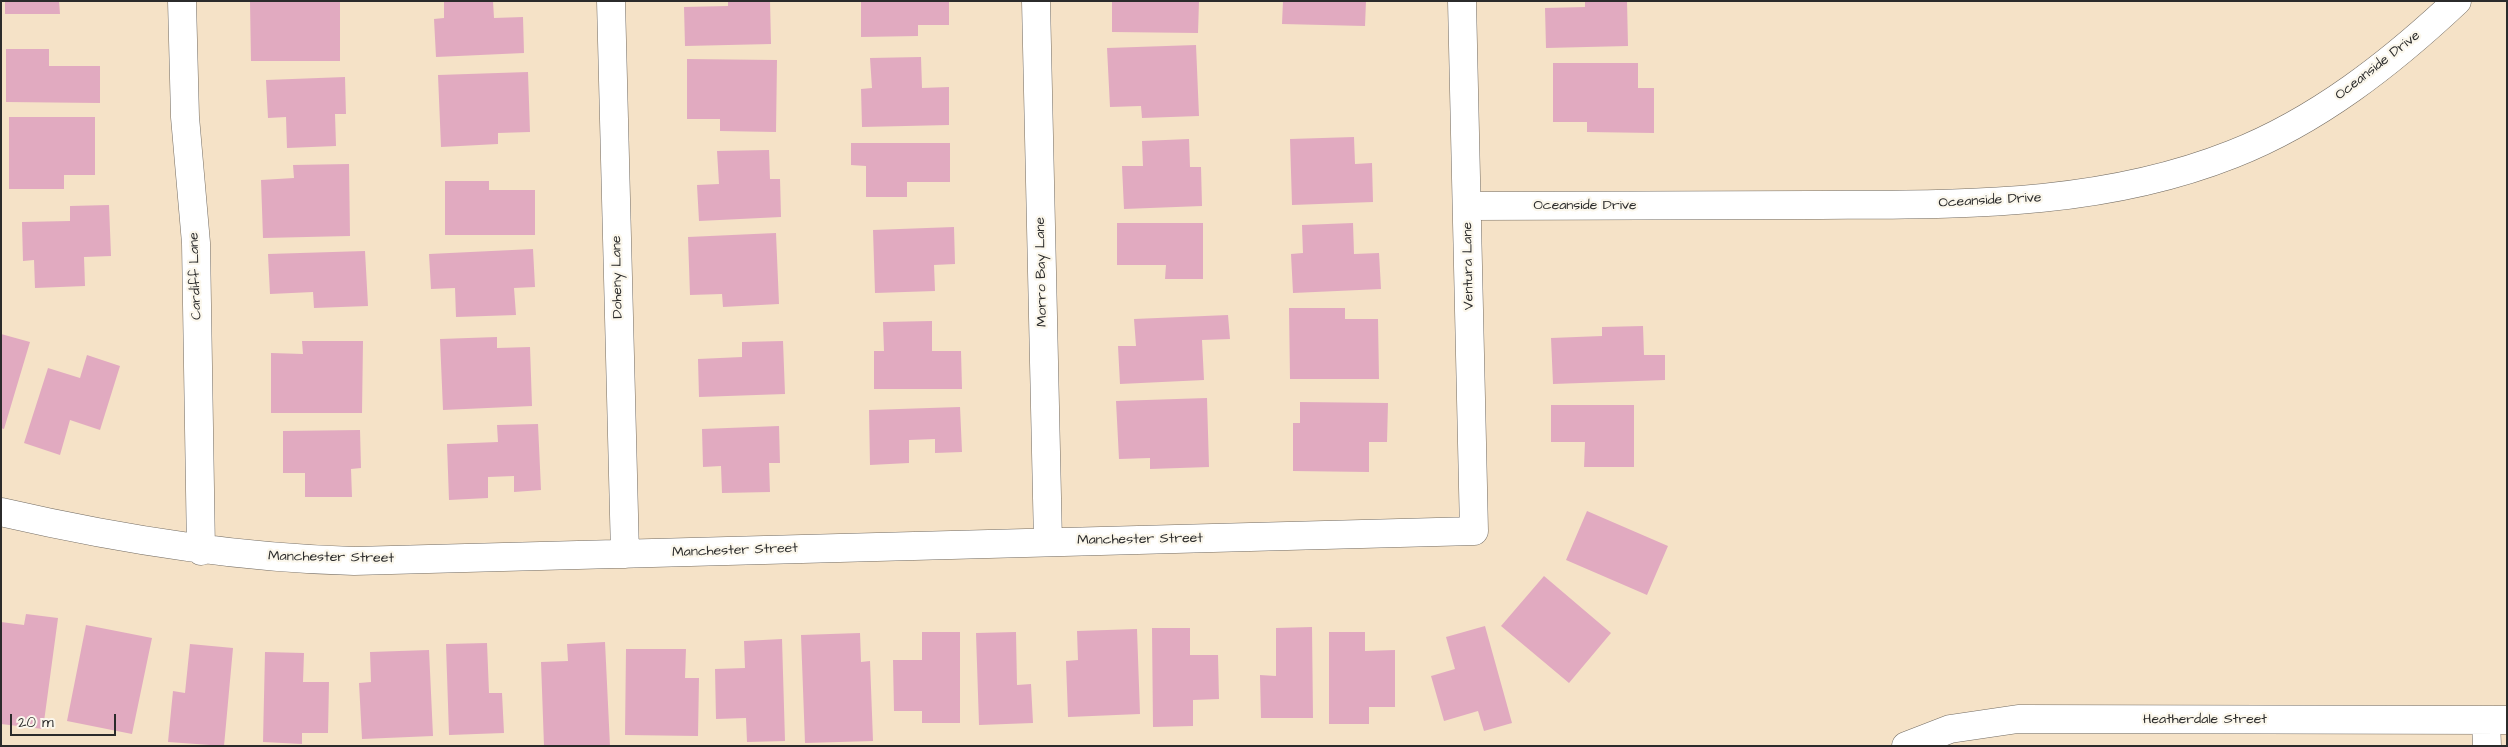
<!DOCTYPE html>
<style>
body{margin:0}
#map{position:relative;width:2508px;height:747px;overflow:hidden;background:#f5e2c7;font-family:"Architects Daughter",sans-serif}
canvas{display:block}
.frame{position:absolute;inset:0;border:2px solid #2b2b2b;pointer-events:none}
.scale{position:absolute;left:10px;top:714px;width:106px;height:22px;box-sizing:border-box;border:2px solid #2b2b2b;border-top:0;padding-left:6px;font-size:15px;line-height:18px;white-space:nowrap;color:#2b2b2b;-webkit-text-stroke:4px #fbf7ec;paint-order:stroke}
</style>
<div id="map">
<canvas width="2508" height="747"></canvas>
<div class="frame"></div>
<div class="scale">20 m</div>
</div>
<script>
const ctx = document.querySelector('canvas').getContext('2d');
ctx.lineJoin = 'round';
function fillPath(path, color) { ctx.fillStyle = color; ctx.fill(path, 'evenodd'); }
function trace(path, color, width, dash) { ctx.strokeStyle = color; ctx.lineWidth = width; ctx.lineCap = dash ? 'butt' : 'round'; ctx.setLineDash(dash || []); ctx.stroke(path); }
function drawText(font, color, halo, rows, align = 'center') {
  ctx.font = font + ' "Architects Daughter",sans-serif'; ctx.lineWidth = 4.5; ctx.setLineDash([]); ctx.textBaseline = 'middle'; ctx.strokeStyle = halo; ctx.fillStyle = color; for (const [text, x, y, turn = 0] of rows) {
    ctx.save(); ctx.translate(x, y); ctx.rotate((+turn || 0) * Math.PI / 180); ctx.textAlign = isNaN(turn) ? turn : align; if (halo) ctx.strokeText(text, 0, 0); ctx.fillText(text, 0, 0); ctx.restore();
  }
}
fillPath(new Path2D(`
 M5 1H59L60 14H5Z
 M340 1V61H251L250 2Z
 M444 1H493L494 18 523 17 524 53 436 57 434 19 444 18Z
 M728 1H770L771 44 685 46 684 7 728 6Z
 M861 1H949V25H918V36L861 37Z
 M1112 1H1199L1198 33 1112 32Z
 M1283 1H1366L1365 26 1282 24Z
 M1585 1H1627L1628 46 1546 48 1545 8 1585 7Z
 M1196 45 1199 116 1142 118 1141 106 1110 107 1107 48Z
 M6 49H49V66H100V103L6 102Z
 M921 57 922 88 949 87V125L862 127 861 89 872 88 870 58Z
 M687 59 777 60 776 132 720 131V119H687Z
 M1553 63H1638V88H1654V133L1587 132V122H1553Z
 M528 72 530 132 498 133V144L441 147 438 75Z
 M345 77 346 114H335L336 146 287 148 286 117 268 118 266 80Z
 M9 117H95V175H64V189H9Z
 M1354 137 1355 164 1372 163 1373 202 1292 205 1290 139Z
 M1189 139 1190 167H1201L1202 206 1124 209 1122 166H1143L1142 141Z
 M851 143H950V182H907V197H866V166L851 165Z
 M769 150 770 179H780L781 217 699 221 697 185 719 184 717 151Z
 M349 164 350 236 263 238 261 180 294 178 293 165Z
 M445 181H489V190H535V235H445Z
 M109 205 111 256 84 257 85 286 35 288 34 260 23 261 22 222 70 221V206Z
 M1117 223H1203V279H1165L1166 265H1117Z
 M1353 223 1354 254 1379 253 1381 289 1293 293 1291 254 1303 253 1302 225Z
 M954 227 955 264 934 265 935 291 875 293 873 230Z
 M776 233 779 304 723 307 722 294 690 295 688 237Z
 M533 249 535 287 514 288 516 315 456 317 455 288 431 289 429 254Z
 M365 251 368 306 314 308 313 292 270 294 268 254Z
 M1289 308H1345V319H1378L1379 379H1290Z
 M1228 315 1230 339 1202 340 1204 380 1120 384 1118 346H1136L1134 319Z
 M932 321V351H961L962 389H874V351H884L883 322Z
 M1643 326 1644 355H1665V380L1553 384 1551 338 1602 336V327Z
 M1 334 30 342 4 429 1 428Z
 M497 337V348L530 347 532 406 443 410 440 339Z
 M302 341H363L362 413H271V353L303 354Z
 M783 341 785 394 699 397 698 359 742 357V342Z
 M87 355 120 366 100 430 70 420 60 455 24 443 48 368 80 378Z
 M1207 398 1209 467 1150 469V458L1119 459 1116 401Z
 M1300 402 1388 403 1387 442H1369V472L1293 471V423H1300Z
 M1551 405H1634V467H1584L1585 442H1551Z
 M960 407 962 452 935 453V439L909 440V463L870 465 869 410Z
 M538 424 541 490 514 492V476L488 477V498L449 500 447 444 498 442 497 425Z
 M779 426 780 463H769L770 492 722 493 721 466 703 467 702 429Z
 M360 430 361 468 351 469 352 497H305V473H283V431Z
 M1587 511 1668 546 1647 595 1566 560Z
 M1544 576 1611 633 1569 683 1501 626Z
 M26 614 58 618 43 729 1 724V622L24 625Z
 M86 625 152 638 132 734 67 721Z
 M1485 626 1512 723 1484 731 1478 711 1444 721 1431 676 1455 669 1446 637Z
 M1312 627 1313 718H1261L1260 675 1276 676V628Z
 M1152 628H1190V655H1218L1219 699 1193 700V726L1153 727Z
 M1137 629 1140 714 1068 717 1066 661 1078 660 1077 631Z
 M922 632H960V723H922V711H894L893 660H922Z
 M1016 632 1017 685 1031 684 1033 723 979 725 976 633Z
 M1329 632H1365V651L1395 650V707H1369V724H1329Z
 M860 633 861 662 870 661 873 741 805 743 801 635Z
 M782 639 785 741 747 742 746 718 716 719 715 669 745 668 744 641Z
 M605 642 610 746H544L541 662 568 661 567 644Z
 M487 643 489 693H502L504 733 449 735 446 644Z
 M190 644 233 648 224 746 168 742 173 691 185 693Z
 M626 649H686L685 678H699L698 736 625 735Z
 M429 650 433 736 362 739 359 683 371 682 370 652Z
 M265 652 304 653 303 682H329L328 733H302V744L263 742Z`), '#e1aac0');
const street = new Path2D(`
 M182 1 185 117 196 243 201 551
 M611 1 625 554
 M1036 1 1048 542
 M1468 206C1583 206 1699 205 1814 205 1957 204 2097 208 2233 154 2317 121 2391 63 2457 1
 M1 512C118 539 234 558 354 561L1474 531 1462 1
 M2486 721 2487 746
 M1906 746 1950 729 2018 719 2507 720`);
trace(street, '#726b62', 29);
trace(street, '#fff', 28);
drawText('14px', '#2b2b2b', '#fbf7ec', [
 ["Oceanside Drive",2378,66,-38],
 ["Oceanside Drive",1990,201,-3],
 ["Oceanside Drive",1585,206],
 ["Ventura Lane",1469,266,-91],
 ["Morro Bay Lane",1042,272,-91],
 ["Cardiff Lane",196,276,-92],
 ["Doheny Lane",618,277,-91],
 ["Manchester Street",1140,540,-1],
 ["Manchester Street",735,551,-2],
 ["Manchester Street",331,558,1],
 ["Heatherdale Street",2205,720]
]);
</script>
